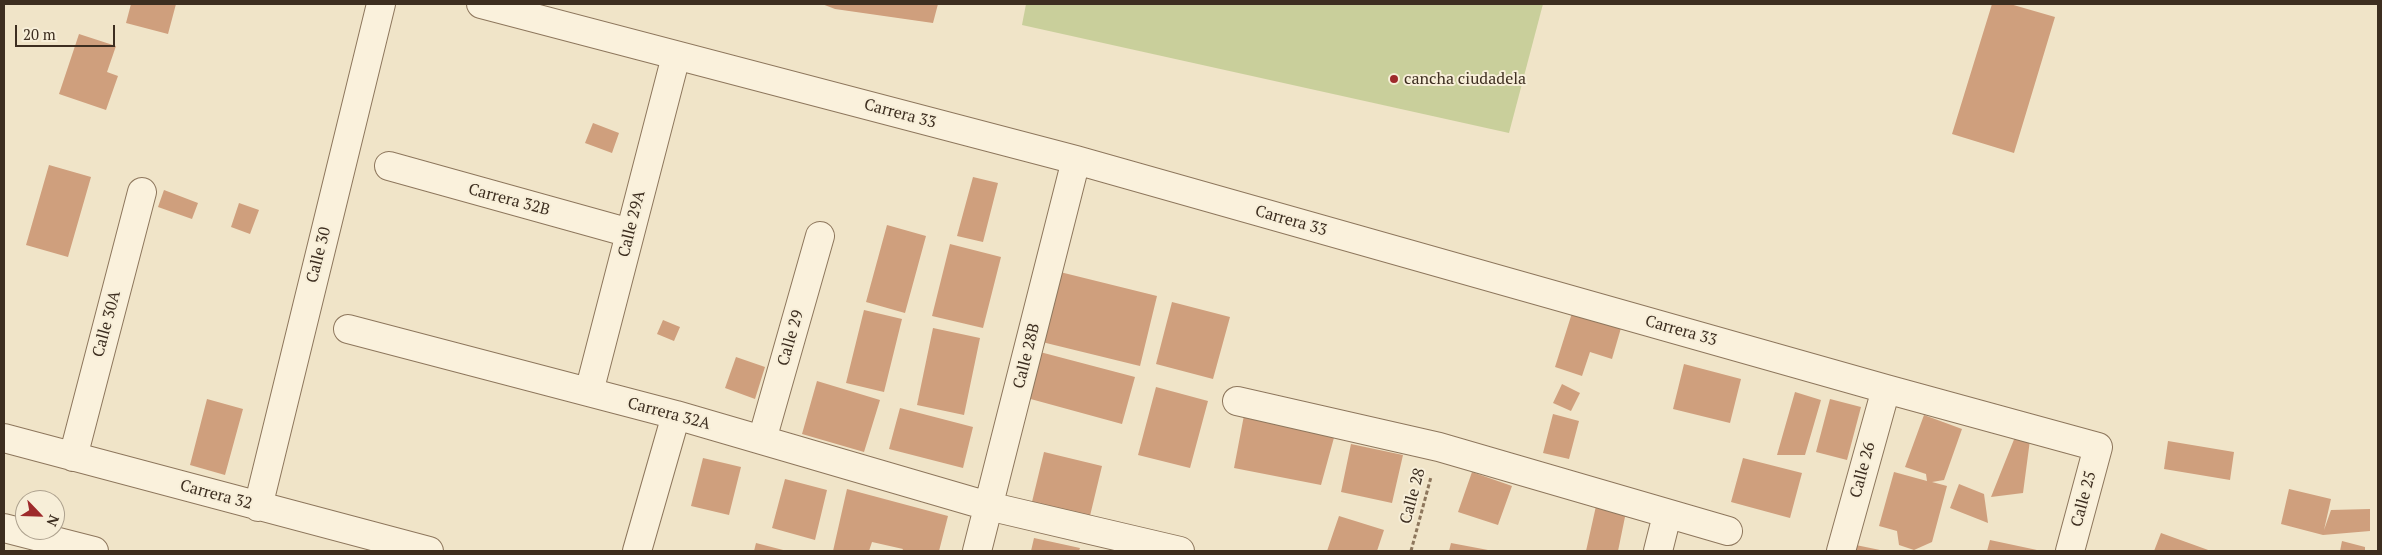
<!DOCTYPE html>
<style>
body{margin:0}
#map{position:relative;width:2382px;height:555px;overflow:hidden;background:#f0e4c8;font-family:"PT Serif",serif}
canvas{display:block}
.frame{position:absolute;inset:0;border:5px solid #3d2e20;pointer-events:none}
.north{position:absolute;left:15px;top:490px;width:50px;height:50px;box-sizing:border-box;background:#f7eed8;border:1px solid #ada18e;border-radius:50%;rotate:114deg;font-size:14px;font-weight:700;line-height:20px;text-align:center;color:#3d2e20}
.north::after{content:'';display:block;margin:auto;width:18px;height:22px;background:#9e2a2b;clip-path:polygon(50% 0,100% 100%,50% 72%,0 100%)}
.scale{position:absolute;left:15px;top:25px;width:100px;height:22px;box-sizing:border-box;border:2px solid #3d2e20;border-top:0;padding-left:6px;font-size:15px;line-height:18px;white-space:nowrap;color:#3d2e20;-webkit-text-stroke:4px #f7eed8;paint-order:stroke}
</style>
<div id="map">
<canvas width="2382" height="555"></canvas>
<div class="frame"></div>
<div class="north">N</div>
<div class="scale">20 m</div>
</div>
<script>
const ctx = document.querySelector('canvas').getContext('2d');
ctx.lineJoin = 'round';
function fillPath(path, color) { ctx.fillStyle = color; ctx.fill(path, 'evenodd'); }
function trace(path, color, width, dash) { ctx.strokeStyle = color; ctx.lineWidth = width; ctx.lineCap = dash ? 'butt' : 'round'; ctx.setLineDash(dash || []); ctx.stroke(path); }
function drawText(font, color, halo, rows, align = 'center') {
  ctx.font = font + ' "PT Serif",serif'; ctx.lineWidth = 4; ctx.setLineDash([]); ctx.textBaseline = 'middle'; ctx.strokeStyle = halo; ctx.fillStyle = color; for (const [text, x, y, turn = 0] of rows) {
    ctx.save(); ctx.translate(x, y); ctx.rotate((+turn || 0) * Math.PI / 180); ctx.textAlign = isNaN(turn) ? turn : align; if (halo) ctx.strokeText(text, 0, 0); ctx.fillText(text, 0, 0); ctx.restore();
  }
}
fillPath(new Path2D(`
 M1026 4H1543L1509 133 1022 25Z`), '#c9cf9b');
fillPath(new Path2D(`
 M131 4H176L168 34 126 23Z
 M822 4H938L933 23 835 9Z
 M1992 4H2010L2055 17 2014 153 1952 134Z
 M79 34 116 46 107 72 118 76 106 110 59 94Z
 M593 123 619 133 612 153 585 143Z
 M49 165 91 177 68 257 26 245Z
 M973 177 998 183 983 242 957 236Z
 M164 190 198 203 192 219 158 207Z
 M239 203 259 210 250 234 231 227Z
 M887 225 926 236 905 313 866 302Z
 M950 244 1001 257 983 328 932 316Z
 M1060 272 1157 296 1140 366 1042 342Z
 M1172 302 1230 317 1213 379 1156 364Z
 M864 310 902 319 884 392 846 383Z
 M1572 313 1621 328 1612 359 1590 352 1582 376 1555 367Z
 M663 320 680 327 674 341 657 334Z
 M933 328 980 338 964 415 917 405Z
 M1040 352 1135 377 1122 424 1027 398Z
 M736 357 765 367 755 399 725 388Z
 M1684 364 1741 379 1730 423 1673 409Z
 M817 381 880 400 864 452 802 434Z
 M1562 384 1580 393 1571 411 1553 403Z
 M1156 387 1208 401 1190 468 1138 455Z
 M1795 392 1821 400 1805 455H1777Z
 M207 399 243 409 225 475 190 465Z
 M1830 399 1861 407 1847 460 1816 452Z
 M900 408 973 427 963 468 889 449Z
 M1245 410 1335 434 1321 485 1234 468Z
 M1553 414 1579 421 1569 459 1543 453Z
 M1924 415 1962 429 1944 480 1932 482 1947 486 1932 542 1914 550 1899 545 1897 531 1879 526 1894 472 1927 481 1926 474 1905 467Z
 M2015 437 2030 440 2023 493 1991 497Z
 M2168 441 2234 452 2230 480 2164 469Z
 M1351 444 1403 455 1392 503 1341 492Z
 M1044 452 1102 466 1089 520 1031 506Z
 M703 458 741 467 729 515 691 506Z
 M1743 458 1802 473 1790 518 1731 502Z
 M1472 472 1512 486 1498 525 1458 512Z
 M785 479 827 490 815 540 772 528Z
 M1959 484 1984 494 1988 523 1950 508Z
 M847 489 948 516 939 551H902L903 549 872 542 869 551H833Z
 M2289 489 2331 499 2324 530 2331 510 2370 509V531L2323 535 2281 524Z
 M1596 506 1626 512 1618 551H1586Z
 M1339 516 1384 530 1377 551H1327Z
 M2161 533 2211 551H2154Z
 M1034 538 1080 548 1079 551H1031Z
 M1990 540 2037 550V551H1987Z
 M2342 541 2365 547V551H2340Z
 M756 543 787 551H754Z
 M1451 543 1488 550V551H1449Z
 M1851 544 1880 550V551H1850Z`), '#cf9f7d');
const minor = new Path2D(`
 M481 4 1076 160 1886 389 2098 447 2070 551
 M389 166 630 233
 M348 329 676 415 988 506 1180 551
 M589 392 676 56
 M1237 401 1439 447 1728 531
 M4 438 429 551
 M762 440 820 236
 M73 457 142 192
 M258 507 381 4
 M4 528 94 551
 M637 551 676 415
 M977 551 1076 160
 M1658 551 1667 515
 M1841 551 1886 389`);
trace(minor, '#8d765c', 30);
trace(new Path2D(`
 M1411 551 1431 477`), '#8d765c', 3, [4, 2.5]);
trace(minor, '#faf1dc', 28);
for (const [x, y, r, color] of [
 [1394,79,5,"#9e2a2b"]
]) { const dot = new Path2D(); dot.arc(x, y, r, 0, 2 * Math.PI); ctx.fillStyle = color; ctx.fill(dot); trace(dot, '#f7eed8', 2); }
drawText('16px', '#3d2e20', '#f7eed8', [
 ["cancha ciudadela",1404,79]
], 'left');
drawText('16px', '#3d2e20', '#f7eed8', [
 ["Carrera 33",900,114,15],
 ["Carrera 32B",509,200,15],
 ["Carrera 33",1291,221,16],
 ["Calle 29A",632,224,-76],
 ["Calle 30",319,255,-76],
 ["Calle 30A",107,324,-75],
 ["Carrera 33",1681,331,16],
 ["Calle 29",791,338,-74],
 ["Calle 28B",1027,356,-76],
 ["Carrera 32A",669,414,15],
 ["Calle 26",1863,470,-75],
 ["Carrera 32",216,495,15],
 ["Calle 28",1413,496,-75],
 ["Calle 25",2084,499,-75]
]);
</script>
